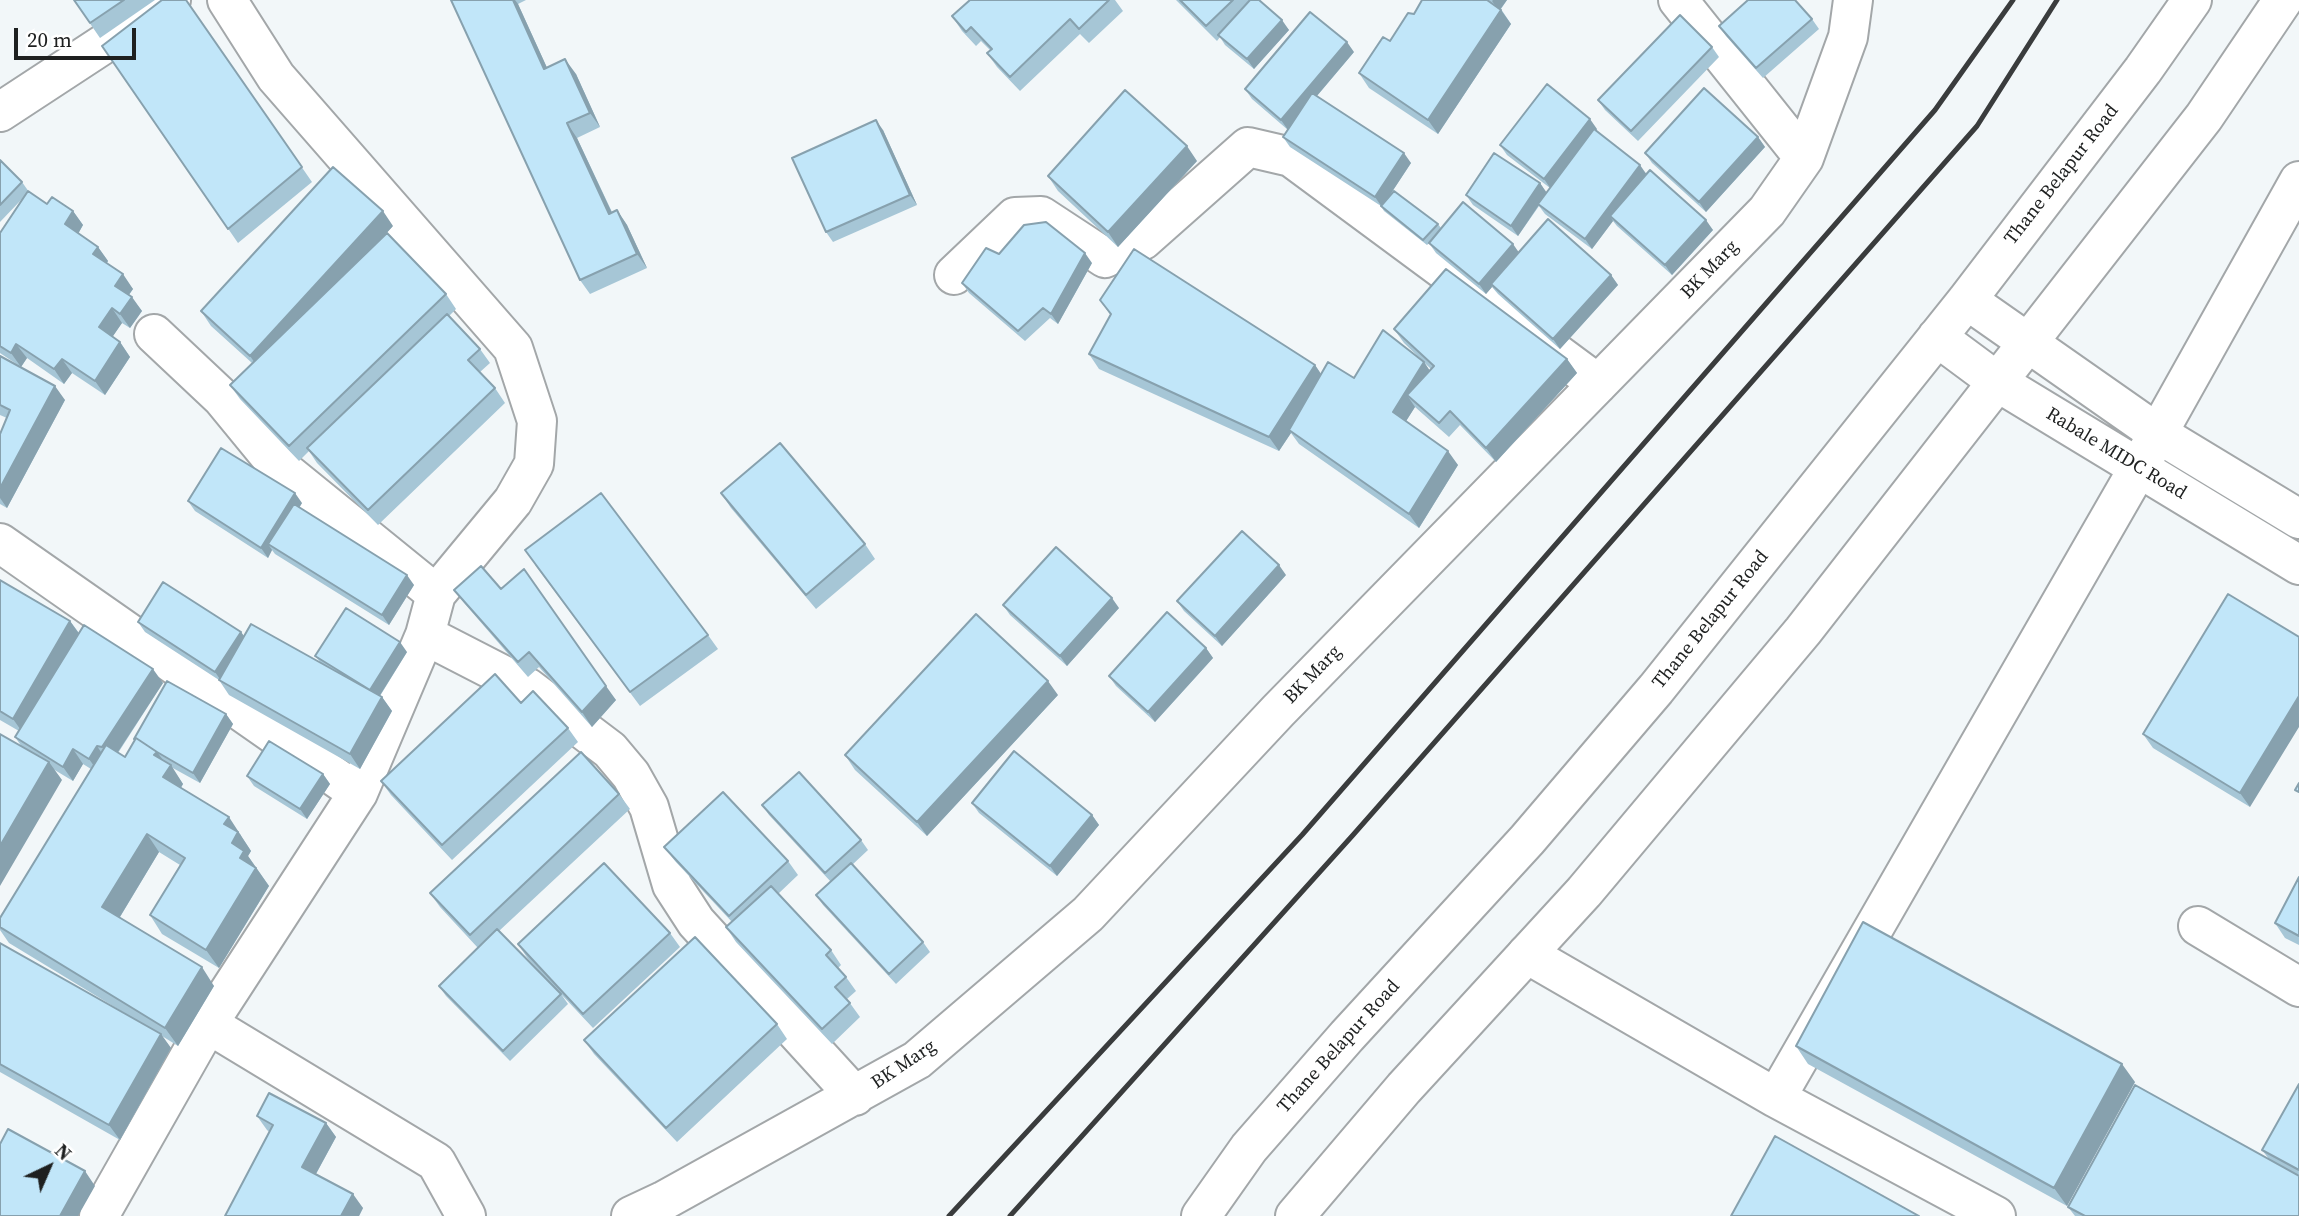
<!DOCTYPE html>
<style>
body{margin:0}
#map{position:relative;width:2299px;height:1216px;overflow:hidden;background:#f2f7f9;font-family:"Source Serif 4",serif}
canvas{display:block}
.north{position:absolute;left:14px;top:1132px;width:70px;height:70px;-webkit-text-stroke:5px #fff;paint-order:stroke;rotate:44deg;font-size:19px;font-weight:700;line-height:28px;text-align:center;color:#1e2020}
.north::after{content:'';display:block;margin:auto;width:24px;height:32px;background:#1e2020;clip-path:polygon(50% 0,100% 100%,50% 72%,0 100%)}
.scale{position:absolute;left:14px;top:28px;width:122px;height:32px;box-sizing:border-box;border:4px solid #1e2020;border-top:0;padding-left:9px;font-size:21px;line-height:24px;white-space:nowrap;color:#1e2020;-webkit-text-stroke:5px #fff;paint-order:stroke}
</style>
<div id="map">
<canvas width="2299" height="1216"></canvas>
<div class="north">N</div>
<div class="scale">20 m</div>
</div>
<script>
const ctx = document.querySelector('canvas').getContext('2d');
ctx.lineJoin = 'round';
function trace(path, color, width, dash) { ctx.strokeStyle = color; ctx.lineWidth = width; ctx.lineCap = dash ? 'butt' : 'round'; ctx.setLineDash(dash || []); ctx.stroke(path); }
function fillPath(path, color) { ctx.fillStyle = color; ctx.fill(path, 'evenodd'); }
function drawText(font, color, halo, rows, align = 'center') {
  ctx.font = font + ' "Source Serif 4",serif'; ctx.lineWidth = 7; ctx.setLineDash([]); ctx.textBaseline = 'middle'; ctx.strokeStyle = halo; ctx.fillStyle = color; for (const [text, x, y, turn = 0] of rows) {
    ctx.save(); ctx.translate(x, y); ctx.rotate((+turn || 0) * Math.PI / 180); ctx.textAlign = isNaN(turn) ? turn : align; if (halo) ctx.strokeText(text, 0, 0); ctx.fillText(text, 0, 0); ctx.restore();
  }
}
const minor = new Path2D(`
 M1678 0 1804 158
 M0 112 171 0
 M954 275 1015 217 1041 216 1105 258 1143 240 1248 147 1291 157 1598 384
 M154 334 222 398 277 465 436 594
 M0 543 358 793
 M425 635 528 688 610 750 631 775 649 807 672 885 696 922 855 1096
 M2198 926 2299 987
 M1527 954 1776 1098
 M208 1024 436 1162 466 1216
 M99 1216 208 1024 358 793 425 635 436 594 513 501 534 464 537 421 513 348 276 77 227 0
 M631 1216 663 1201 917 1060 1088 914 1278 711 1767 211 1804 158 1848 37 1853 0
 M1996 1216 1776 1098 2139 467 2299 181`);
const major = new Path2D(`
 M1967 300 2157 433 2299 519
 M1937 337 1999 383 2299 565
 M1201 1216 1249 1148 1347 1036 1527 840 1656 689 1967 300 2143 70 2192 0
 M1295 1216 1404 1088 1584 892 1803 631 2204 117 2283 0`);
trace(minor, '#a3a7a9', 42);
trace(major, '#a3a7a9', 42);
trace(minor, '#fff', 38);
trace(major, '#fff', 38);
trace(new Path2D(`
 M949 1216 1302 835 1935 110 2013 0
 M1010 1216 1353 835 1977 126 2057 0`), '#3a3c3d', 5);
fillPath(new Path2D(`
 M74 0H155L100 38Z
 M186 0 312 182 238 243 102 46Z
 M451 0H526L518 4 547 68 576 74 600 127 577 138 612 212 617 210 627 225 647 268 590 294 580 280Z
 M970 0H1115L1123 11 1089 43 1080 34 1020 91 997 67 987 53 990 50 981 41 976 46 962 31 952 16Z
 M1176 0H1259L1289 30 1254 69 1225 45 1220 37 1217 41Z
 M1422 0H1507L1501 9 1511 24 1438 134 1369 88 1359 73 1414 14Z
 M1812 19 1819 29 1763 78 1726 36 1719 26Z
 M1712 47 1719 57 1638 141 1605 110 1598 100Z
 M1354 52 1317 96 1411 163 1388 198 1438 224 1441 228 1519 252 1611 275 1618 285 1560 349 1498 294 1492 287 1486 294 1436 253 1429 243 1432 240 1427 245 1384 211 1381 206 1290 147 1283 137 1288 130 1252 99 1245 89Z
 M1597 129 1596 131 1713 230 1672 275 1617 226 1613 221 1592 249 1545 214 1539 206 1518 236 1473 205 1466 195 1540 183 1546 193 1550 188 1507 155 1500 145Z
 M883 130 917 205 833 242 826 232Z
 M1758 137 1765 147 1706 212 1652 163 1645 153Z
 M0 160 22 182 29 192 47 204 73 211 83 225 78 234 98 247 108 261 107 263 133 289 129 295 142 311 130 328 122 323 112 337 120 342 130 357 105 395 72 373 64 384 27 358 21 367 0 353V233L22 199 0 222Z
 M1197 161 1118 247 1058 191 1048 176Z
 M393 226 380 240 446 294 456 309 449 316 480 349 490 363 480 372 495 388 505 403 378 525 317 463 309 451 299 461 240 399 230 385 252 363 211 326 201 311Z
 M999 254 1092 263 1058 324 1050 318 1025 341 969 293 962 283Z
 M1100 300 1315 365 1321 374 1354 378 1424 362 1430 371 1431 369 1404 343 1394 329 1567 359 1577 373 1496 462 1460 425 1449 437 1415 407 1406 421 1458 465 1419 528 1299 444 1291 433 1279 451 1099 369 1089 354 1111 316Z
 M0 356 65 400 7 508 0 504V434L7 418 0 415Z
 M721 493 865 544 875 559 816 609 731 508Z
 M188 501 302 503 299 508 414 585 389 625 275 554 272 550 268 558 195 511Z
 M535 565 708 635 718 649 640 706Z
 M1286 575 1222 646 1184 611 1177 601Z
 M0 580 70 621 79 633 163 683 118 753 125 757 226 714 233 724 200 783 171 767 183 784 181 788 241 835V836L251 851 248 856 269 886 219 968 162 934 150 915 180 865 159 852 120 917 214 986 178 1046 162 1036 171 1048 120 1140 0 1072V943L131 1017 9 943 0 930V918L91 769 83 764 73 781 53 769 62 780 22 747 15 737 19 731 0 720Z
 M501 589 616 700 592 727 539 667 528 677 465 604 454 590Z
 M2228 594 2250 807 2153 748 2143 734Z
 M1003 605 1119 608 1067 666 1010 615Z
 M138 622 241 632 244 636 320 662 315 656 407 652 380 696 382 697 392 711 360 769 229 695 219 680 145 632Z
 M1206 648 1213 658 1155 722 1116 686 1109 676Z
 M1058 695 927 836 855 770 845 755Z
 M521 703 568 728 578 742 452 860 391 795 381 781Z
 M323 774 330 784 307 819 254 786 247 776Z
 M619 794 630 809 499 931 561 994 568 1004 510 1061 446 996 439 986 478 948 440 907 430 893Z
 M972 803 1092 815 1099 825 1057 876 979 813Z
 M762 805 861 840 868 850 852 865 923 942 930 952 896 984 823 905 816 895 831 882 769 815Z
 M664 847 788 861 798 875 778 894 831 950 841 965 838 968 846 977 856 991 847 999 860 1017 832 1044 736 942 726 927 732 922 675 861Z
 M2299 877V945L2285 938 2275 923Z
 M670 933 680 947 593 1028 528 959 518 944Z
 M777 1024 787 1039 677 1142 594 1054 584 1040Z
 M1796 1046 2135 1082 2067 1206 1808 1064Z
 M2299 1084V1216H2075L2068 1207 2269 1159 2262 1150Z
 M257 1116 326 1123 336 1137 316 1174 363 1208 359 1216 267 1130Z`), '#a6c6d6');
fillPath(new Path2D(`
 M513 0H515L518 4 554 83 544 69Z
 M1493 0H1507L1499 11 1492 1Z
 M1501 10 1511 24 1438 134 1428 120Z
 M1282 20 1289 30 1254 69 1247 59Z
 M1347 42 1354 52 1288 130 1281 120Z
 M565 59 576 74 600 127 590 113Z
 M1590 119 1597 129 1551 189 1544 179Z
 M876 120 883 130 917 205 910 195Z
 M567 123 577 138 619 228 609 214Z
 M1758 137 1765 147 1706 212 1699 202Z
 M1187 146 1197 161 1118 247 1108 232Z
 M1404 153 1411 163 1382 207 1375 197Z
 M1640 165 1647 175 1610 216 1613 221 1592 249 1585 239Z
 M1540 183 1547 193 1518 236 1511 226Z
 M617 210 627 225 647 268 637 254Z
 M73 211 83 225 75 239 65 224Z
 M383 211 393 226 260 370 250 356Z
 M1706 220 1713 230 1672 275 1665 265Z
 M1513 244 1520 254 1491 284 1492 287 1486 294 1479 284Z
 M98 247 108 261 103 268 93 254Z
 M1085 253 1092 263 1058 324 1051 314Z
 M123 274 133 289 125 300 115 286Z
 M1611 275 1618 285 1560 349 1553 339Z
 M132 297 142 311 130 328 120 314Z
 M112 308 122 323 109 342 99 327Z
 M120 342 130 357 105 395 95 381Z
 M16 344 27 358 21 367 11 353Z
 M62 359 72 373 64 384 54 369Z
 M1567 359 1577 373 1496 462 1486 448Z
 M1424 362 1434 377 1407 395 1415 407 1403 426 1393 412Z
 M1315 365 1325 380 1289 430 1291 433 1279 451 1269 437Z
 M55 386 65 400 7 508 0 498V488Z
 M1448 451 1458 465 1419 528 1409 514Z
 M295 493 302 503 274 548 268 544 272 550 268 558 261 548Z
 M1279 565 1286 575 1222 646 1215 636Z
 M407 575 414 585 389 625 382 615Z
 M1112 598 1119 608 1067 666 1060 656Z
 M70 621 80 635 23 733 13 719Z
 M241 632 248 642 222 682 215 672Z
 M400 642 407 652 377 700 370 690Z
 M1206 648 1213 658 1155 722 1148 712Z
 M153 669 163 683 112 761 102 747Z
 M1048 681 1058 695 927 836 917 822Z
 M606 686 616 700 592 727 582 712Z
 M2299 696V727L2250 807 2240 793Z
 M382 697 392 711 360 769 350 754Z
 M226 714 233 724 200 783 193 773Z
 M97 746 107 761 99 773 89 759Z
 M73 749 83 764 73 781 63 767Z
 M157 752 169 768 171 765 183 784 176 795 163 777 154 755Z
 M49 762 62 780 0 886V846Z
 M323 774 330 784 307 819 300 809Z
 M1092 815 1099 825 1057 876 1050 866Z
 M229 817 251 851 248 856 269 886 219 968 206 950 240 858 232 843 224 824Z
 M147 834 159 852 115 925 102 907Z
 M202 967 214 986 178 1046 165 1028Z
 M161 1034 171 1048 120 1140 109 1125Z
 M2122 1064 2135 1082 2067 1206 2054 1188Z
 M326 1123 336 1137 312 1181 302 1167Z
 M85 1171 95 1186 78 1216H60Z
 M353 1194 363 1208 359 1216H341Z`), '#87a1ae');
const building = new Path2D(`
 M74 0H124L90 23Z
 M162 0H186L302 167 228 229 102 46Z
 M451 0H513L544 69 565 59 590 113 567 123 609 214 617 210 637 254 580 280Z
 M970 0H1109L1079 29 1070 19 1010 77 987 53 992 49 971 27 966 32 952 16Z
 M1180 0H1233L1206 26Z
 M1250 0H1259L1282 20 1247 59 1218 35Z
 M1422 0H1487L1501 10 1428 120 1359 73 1383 37 1390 41 1408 13 1414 14Z
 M1748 0H1795L1812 19 1756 68 1719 26Z
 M1310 12 1347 42 1281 120 1245 89Z
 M1680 15 1712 47 1631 131 1598 100Z
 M1547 84 1590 119 1544 179 1500 145Z
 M1704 88 1758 137 1699 202 1645 153Z
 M1125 90 1187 146 1108 232 1048 176Z
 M1312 93 1404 153 1375 197 1283 137Z
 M876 120 910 195 826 232 792 158Z
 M1594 129 1640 165 1585 239 1538 204Z
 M1494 153 1540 183 1511 226 1466 195Z
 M0 160 22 182 0 205Z
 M333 167 383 211 250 356 201 311Z
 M1650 170 1706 220 1665 265 1610 216Z
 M28 191 47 204 52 197 73 211 65 224 98 247 93 254 123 274 115 286 132 297 120 314 112 308 99 327 120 342 95 381 62 359 54 369 16 344 11 353 0 346V233Z
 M1394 191 1438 224 1423 240 1381 206Z
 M1463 202 1513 244 1479 284 1429 243Z
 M1548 219 1611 275 1553 339 1491 284Z
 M1046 222 1085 253 1051 314 1043 308 1018 331 962 283 986 248 999 254 1024 225Z
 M387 233 446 294 289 446 230 385Z
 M1134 249 1315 365 1269 437 1089 354 1111 314 1100 300Z
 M1446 269 1567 359 1486 448 1450 411 1439 423 1407 395 1434 366 1394 329Z
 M447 314 480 349 468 360 495 388 368 510 307 448Z
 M1383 330 1424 362 1393 412 1448 451 1409 514 1289 430 1328 362 1354 378Z
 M0 356 55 386 0 488V434L10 410 0 405Z
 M780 443 865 544 806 595 721 493Z
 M221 448 295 493 261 548 188 501Z
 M601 493 708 635 630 692 525 550Z
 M294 504 407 575 382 615 268 544Z
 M1242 531 1279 565 1215 636 1177 601Z
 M1056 547 1112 598 1060 656 1003 605Z
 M481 566 501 589 524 569 606 686 582 712 529 652 518 662 454 590Z
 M0 580 70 621 13 719 0 711Z
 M163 582 241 632 215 672 138 622Z
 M2228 594 2299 637V696L2240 793 2143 734Z
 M346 608 400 642 370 690 315 656Z
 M1167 612 1206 648 1148 712 1109 676Z
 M976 614 1048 681 917 822 845 755Z
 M251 624 382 697 350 754 219 680Z
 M84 625 153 669 102 747 97 746 89 759 73 749 63 767 15 737Z
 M495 674 521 703 533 691 568 728 442 845 381 781Z
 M167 681 226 714 193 773 157 752 136 738 134 739Z
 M0 734 49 762 0 846Z
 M136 738 157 752 154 755 171 765 163 777 229 817 224 824 238 832 232 843 244 851 240 858 256 868 206 950 150 915 185 858 147 834 102 907 202 967 165 1028 0 927V918L106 745 125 757Z
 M269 741 323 774 300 809 247 776Z
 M1014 751 1092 815 1050 866 972 803Z
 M581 752 619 794 470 935 430 893Z
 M799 772 861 840 825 873 762 805Z
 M2299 783V792L2295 790Z
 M723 792 788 861 729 916 664 847Z
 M604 863 670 933 583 1014 518 944Z
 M851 863 923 942 889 974 816 895Z
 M2299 877V936L2275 923Z
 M771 886 831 950 826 955 846 977 835 987 850 1003 822 1029 726 927Z
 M1863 922 2122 1064 2054 1188 1796 1046Z
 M497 929 561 994 503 1051 439 986Z
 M695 937 777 1024 666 1128 584 1040Z
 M0 943 161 1034 109 1125 0 1064Z
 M2299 1084V1170L2262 1150Z
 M2135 1085 2299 1176V1216H2085L2068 1207Z
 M269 1093 326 1123 302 1167 353 1194 341 1216H225L273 1125 257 1116Z
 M8 1129 85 1171 60 1216H0V1144Z
 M1775 1136 1919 1216H1731Z`);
fillPath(building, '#c1e6f9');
trace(building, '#87a1ae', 2);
drawText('19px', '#1e2020', '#fff', [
 ["Thane Belapur Road",2062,175,-52],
 ["BK Marg",1710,270,-46],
 ["Rabale MIDC Road",2116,454,31],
 ["Thane Belapur Road",1711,620,-51],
 ["BK Marg",1313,675,-46],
 ["Thane Belapur Road",1339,1047,-48],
 ["BK Marg",904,1065,-34]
]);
</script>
